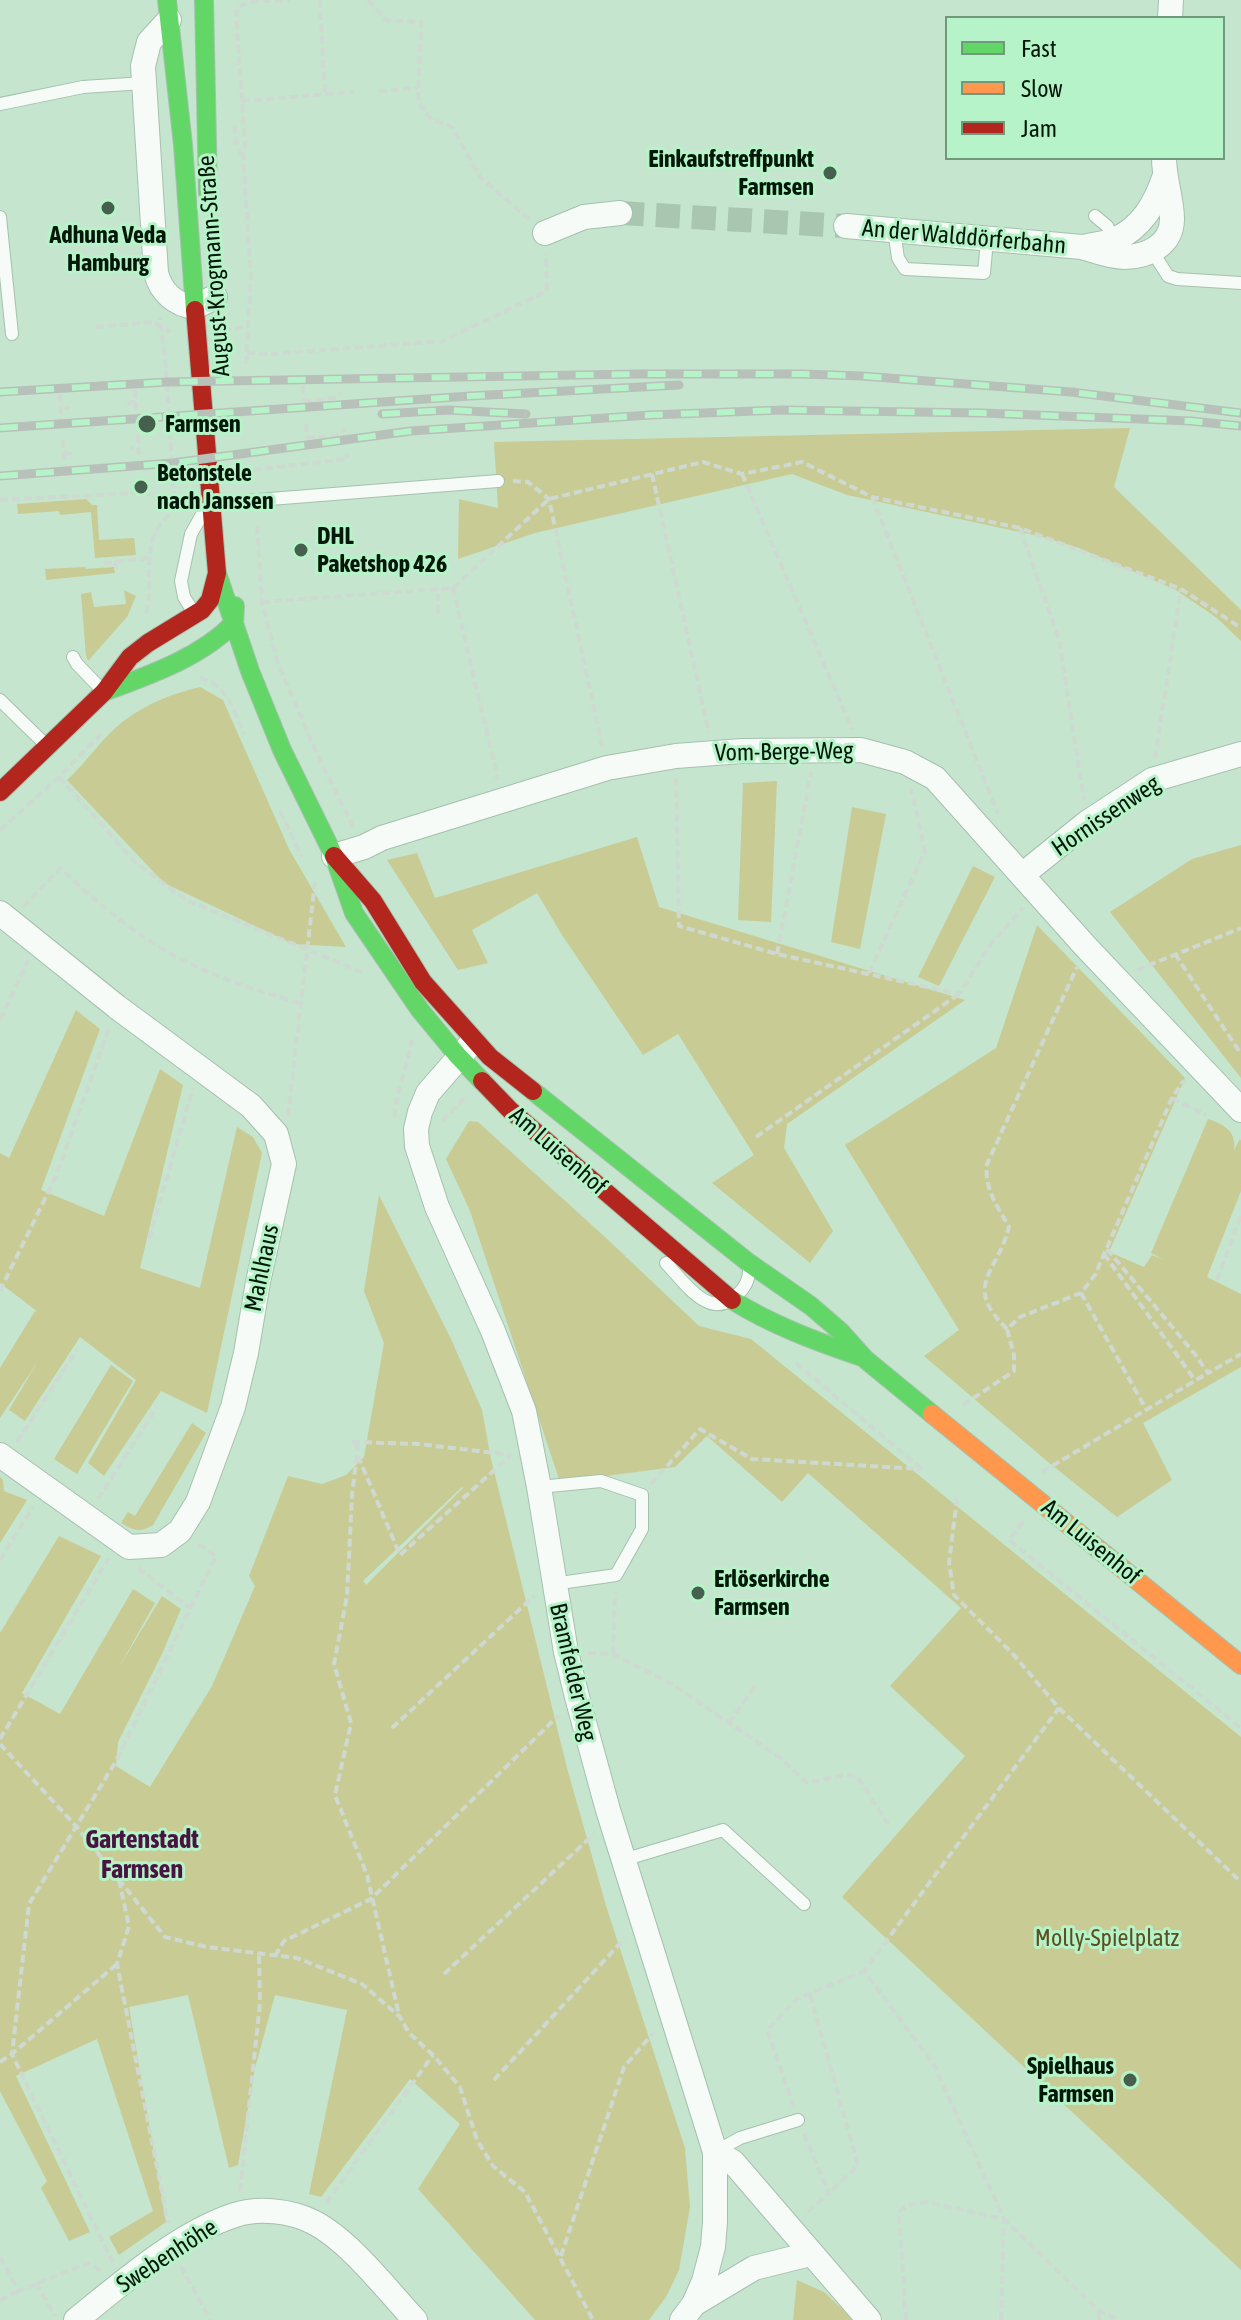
<!DOCTYPE html>
<meta charset="utf-8">
<style>
body{margin:0}
#map{position:relative;width:1241px;height:2320px;overflow:hidden;background:#c5e5ce;font-family:"Asap Condensed",sans-serif}
canvas{display:block}
.legend{position:absolute;left:945px;top:16px;width:280px;height:144px;box-sizing:border-box;background:#b7f3c8;border:2px solid #6f9b7c;margin:0;padding:10px 14px;list-style:none;font-size:24px;color:#021809}
.legend li{display:flex;align-items:center;gap:16px;height:40px}
.legend b{width:40px;border:2px solid #6f9b7c}
</style>
<div id="map">
<canvas width="1241" height="2320"></canvas>
<ul class="legend">
<li><b style="height:10px;background:#63d668"></b>Fast</li>
<li><b style="height:10px;background:#ff974d"></b>Slow</li>
<li><b style="height:10px;background:#b3261e"></b>Jam</li>
</ul>
</div>
<script>
const ctx = document.querySelector('canvas').getContext('2d');
ctx.lineJoin = 'round';
function fillPath(path, color) { ctx.fillStyle = color; ctx.fill(path, 'evenodd'); }
function trace(path, color, width, dash) { ctx.strokeStyle = color; ctx.lineWidth = width; ctx.lineCap = dash ? 'butt' : 'round'; ctx.setLineDash(dash || []); ctx.stroke(path); }
function drawText(font, color, halo, rows, align = 'center') {
  ctx.font = font + ' "Asap Condensed",sans-serif'; ctx.lineWidth = 6; ctx.setLineDash([]); ctx.textBaseline = 'middle'; ctx.strokeStyle = halo; ctx.fillStyle = color; for (const [text, x, y, turn = 0] of rows) {
    ctx.save(); ctx.translate(x, y); ctx.rotate((+turn || 0) * Math.PI / 180); ctx.textAlign = isNaN(turn) ? turn : align; if (halo) ctx.strokeText(text, 0, 0); ctx.fillText(text, 0, 0); ctx.restore();
  }
}
fillPath(new Path2D(`
 M1130 428 1114 487 1241 610V641L1217 618 1176 590 1079 548 1043 537 847 495 792 474 535 533 458 559 459 499 498 508 494 442Z
 M86 499 92 505H97L99 540 134 538 136 555 95 558 91 512 60 515 59 511 18 514 17 504Z
 M85 567 86 569 114 567 115 573 46 580 45 569Z
 M124 590 136 596 127 617 88 661 86 656 81 594 91 592 94 607 126 604Z
 M200 687 223 700 289 849 346 947 293 944 164 883 67 780C87 762 104 735 125 720 146 704 174 693 200 687Z
 M777 781 771 922 738 920 743 783Z
 M852 807 886 814 860 949 831 942Z
 M637 837 659 907 965 1000 787 1124 784 1148 833 1231 810 1263 712 1183 754 1155 678 1034 643 1055 562 935 537 893 472 930 488 963 458 970 387 860 417 853 435 898Z
 M1241 845V1078L1110 912 1192 859Z
 M973 866 995 877 939 986 918 977Z
 M1037 925 1185 1078 1109 1252 1144 1267 1152 1255 1164 1260 1151 1253 1208 1119C1224 1124 1237 1132 1234 1150L1240 1139 1241 1141V1191L1207 1277 1241 1294V1367L1143 1423 1172 1480 1117 1517 1048 1462 924 1356 959 1330 845 1145 996 1048Z
 M76 1010 100 1029 41 1190 104 1216 160 1069 183 1085 140 1268 200 1288 237 1127 253 1137 262 1153 207 1413 161 1391 104 1476 88 1463 136 1380 80 1337 25 1421 9 1410 37 1363 0 1418V1368L35 1311 38 1312 0 1283V1153L9 1158Z
 M469 1121 478 1122 605 1237 699 1326 751 1339 1241 1737V2270L842 1897 965 1756 890 1686 961 1608 808 1473 782 1502 707 1436 675 1467 560 1482 470 1211 446 1159Z
 M379 1195 451 1339 482 1410 491 1459 567 1768 607 1909 685 2148 690 2207 679 2270 666 2297 649 2320H535L418 2189 460 2124 410 2079 321 2197 309 2194 347 2010 275 1995 255 2068 238 2165 229 2168 188 1995 129 2007 166 2222 119 2255 109 2237 153 2211 97 2039 16 2076 90 2232 69 2241 41 2188 47 2181 0 2091V1633L59 1536 101 1556 22 1693 60 1714 133 1589 155 1603 118 1669 162 1596 181 1609 162 1654 118 1742 116 1766 150 1787 212 1686 255 1586 249 1576 288 1476 322 1484 346 1475 364 1457 384 1343 364 1291ZM462 1487 463 1488 366 1585 363 1581Z
 M111 1365 133 1381 77 1474 54 1459Z
 M192 1423 206 1433 153 1525C140 1533 134 1531 121 1523L128 1512 135 1516Z
 M0 1477 3 1480 4 1491 27 1500 0 1543Z
 M797 2280 824 2292 854 2320H793Z`), '#c9cb94');
trace(new Path2D(`
 M620 213 846 226`), '#a8c6b0', 24, [24, 12]);
const lane = new Path2D(`
 M0 104 83 87 144 83
 M1095 216 1107 226 1115 240
 M0 217 12 334
 M894 230 898 258 905 269 984 273 987 240
 M1152 251 1168 276 1177 279 1241 283
 M232 502 498 481
 M194 613 184 597 181 581 191 534 204 511
 M73 657 77 664 104 692
 M0 700 47 746
 M666 1263C685 1283 711 1323 738 1294 747 1286 750 1277 749 1265
 M539 1487 601 1481 642 1495V1529L616 1575 553 1584
 M623 1860 723 1830 804 1904
 M715 2152 740 2138 798 2120`);
const street = new Path2D(`
 M1170 18 1171 0
 M169 20 149 42 143 66 156 273C161 292 175 305 195 307L215 297
 M846 226 1082 247C1095 251 1110 257 1124 257 1147 257 1172 245 1172 219 1172 199 1164 179 1164 158
 M545 233 584 217 620 213
 M1084 247C1094 244 1107 244 1116 239 1142 227 1155 204 1164 178
 M334 856 364 847 382 838 607 768 676 756 742 751 861 750 905 762 935 778 1086 947 1241 1110
 M1022 875 1088 822 1152 780 1241 754
 M0 913 117 1007 251 1106 276 1134 284 1164 258 1282 246 1353 233 1407 198 1502 180 1531 161 1545 129 1547 0 1455
 M469 1046 428 1093 420 1112 416 1129 417 1146 437 1207 493 1331 524 1411 539 1487 566 1652 577 1697 608 1810 715 2152V2222L713 2247 704 2281 694 2304 682 2320
 M715 2152 733 2162 869 2320
 M694 2304 754 2268 810 2254
 M76 2320C122 2283 179 2233 235 2215 259 2207 291 2211 313 2222 349 2240 387 2290 415 2320`);
const fast = new Path2D(`
 M167 0 183 145 195 310
 M204 0 208 193
 M217 573 250 671 282 750 334 856 354 913 420 1010 458 1056 482 1081
 M104 692C149 675 200 658 234 623L235 606
 M533 1091 749 1263 811 1306 840 1331 865 1359 932 1414
 M732 1300C772 1325 815 1341 859 1356`);
const slow = new Path2D(`
 M932 1414 1241 1665`);
const jam = new Path2D(`
 M0 792 104 692 130 657 148 643 202 610 210 600 217 573 195 310
 M334 856 373 901 423 982 490 1057 533 1091
 M482 1081 510 1110 732 1300`);
trace(lane, '#a6c0ae', 14);
trace(street, '#a6c0ae', 26);
trace(fast, '#a6c0ae', 20);
trace(slow, '#a6c0ae', 20);
trace(jam, '#a6c0ae', 20);
trace(new Path2D(`
 M320 0 325 95
 M368 0 386 20 421 22 418 102 431 119 452 127 480 177 530 220
 M379 91 418 88
 M242 101 354 92
 M235 125 236 143 242 155
 M96 327 154 322 170 332
 M223 330 247 327
 M247 353 272 354 443 341 547 291 546 254
 M246 364 251 275 243 157 245 145 236 13 239 6 256 1 290 0
 M303 386 304 400
 M135 390 136 414
 M60 394 61 419
 M304 401 336 398 341 392
 M128 405 131 402H135
 M65 407 69 409
 M306 424 307 438
 M138 435 139 458
 M307 438 339 435 345 429
 M63 440 65 465
 M131 450 133 447
 M64 452 72 454
 M253 470 347 459V454
 M652 474 709 733
 M742 474 852 729
 M513 481 528 482 549 499 602 746
 M872 497 998 814
 M0 500 139 493 173 496
 M257 526 262 602 277 661 316 752 354 829
 M1020 528 1059 639 1084 800
 M116 561V572
 M104 563 150 558
 M453 588 498 780
 M262 602 453 588 549 499 703 462 742 474 802 462 872 497 1020 528 1181 589 1241 628
 M146 613C152 590 146 565 152 542 157 521 171 521 174 496L165 359 160 318
 M438 613V588
 M200 678C227 684 234 711 244 734
 M1155 758 1181 589
 M59 777 136 863 186 900 364 973
 M676 778 679 926 777 954 959 994 990 945 1023 908
 M280 811 302 857
 M0 830 59 777 102 733
 M23 907 61 868C104 911 156 951 213 974 241 986 271 994 301 1004
 M777 954 811 772
 M1175 954 1241 1054
 M1137 970 1241 928
 M869 973 925 851 911 789
 M0 1020 28 961
 M1172 1098 1206 1115
 M288 1116 315 882
 M395 1117C395 1090 408 1066 412 1040
 M442 1121 464 1099
 M756 1137 959 994
 M149 1239 193 1088
 M1107 1249 1194 1353 1208 1373 1241 1354
 M1104 1254 1195 1380
 M1217 1280 1241 1215
 M0 1291 56 1176 109 1028
 M1081 1293 1146 1409
 M1007 1329C962 1285 997 1274 1009 1227 997 1206 984 1188 987 1164L1077 967
 M796 1363 923 1470
 M963 1405 1014 1371V1355L1007 1329 1020 1317 1081 1293 1095 1275 1172 1098 1184 1080
 M17 1442 77 1350
 M352 1442 419 1444 512 1455
 M358 1443 352 1496 347 1596 334 1664 351 1723 335 1795 367 1875 399 2015
 M358 1456 400 1555 510 1456
 M1042 1472 1208 1373
 M651 1484 700 1429 752 1459 921 1469
 M957 1498 949 1563 954 1595 1012 1653 1059 1708 1241 1882
 M98 1499 157 1407
 M1023 1522 1009 1540 1241 1728
 M0 1560 33 1507
 M138 1568 190 1608
 M588 1653 613 1654 672 1684 782 1759 807 1783 844 1775 857 1776 888 1824
 M613 1654 615 1592
 M729 1723 755 1686
 M392 1728 534 1596
 M0 1739 108 1559
 M0 1744 76 1826 165 1937 207 1947 297 1958 362 1984 400 2017 409 2033 433 2055 460 2087 477 2140 493 2166 525 2192 593 2320
 M119 1880 129 1926 117 1964 168 2223
 M275 1956 284 1941 371 1899 559 1715
 M444 1974 594 1834
 M810 1995 858 2165 829 2193
 M0 2062 12 2054 117 1964
 M494 2080 625 1938
 M794 2107 767 2030 797 1999 864 1971
 M804 2134 829 2193 805 2214
 M240 2191 260 2003 259 1955
 M326 2203 433 2055
 M561 2256 624 2067 654 2032
 M0 2257 19 2291 88 2263 103 2272
 M113 2263 12 2054 29 1904 116 1761 216 1556 198 1544
 M181 2266 210 2320
 M36 2283 55 2316
 M0 2300 19 2291
 M906 2320 899 2215 900 2211 907 2205 927 2202 1004 2219 1099 2311 1119 2320
 M1001 2320 1004 2219 934 2065 864 1971 1059 1708
 M1099 2320V2311`), '#ced9d1', 4, [8, 4]);
trace(lane, '#f6fbf8', 12);
trace(street, '#f6fbf8', 24);
trace(fast, '#63d668', 18);
trace(slow, '#ff974d', 18);
trace(jam, '#b3261e', 18);
const rail = new Path2D(`
 M0 392 167 382 637 374H802L862 376 1071 392 1241 413
 M382 414 448 410 526 414
 M0 428 470 396 679 385
 M0 476 173 463 411 431 650 415 782 410 982 413 1191 421 1241 426`);
trace(rail, '#b8c0ba', 9);
trace(rail, '#b7f3c8', 6, [18]);
for (const [x, y, r, color] of [
 [830,173,8,"#46604e"],
 [108,208,8,"#46604e"],
 [147,424,10,"#46604e"],
 [141,487,8,"#46604e"],
 [301,550,8,"#46604e"],
 [698,1593,8,"#46604e"],
 [1130,2080,8,"#46604e"]
]) { const dot = new Path2D(); dot.arc(x, y, r, 0, 2 * Math.PI); ctx.fillStyle = color; ctx.fill(dot); trace(dot, '#b7f3c8', 3); }
drawText('bold 24px', '#021809', '#b7f3c8', [
 ["Einkaufstreffpunkt",814,159,"right"],
 ["Farmsen",814,187,"right"],
 ["Adhuna Veda",108,235,"center"],
 ["Hamburg",108,263,"center"],
 ["Farmsen",165,424],
 ["Betonstele",157,473],
 ["nach Janssen",157,501],
 ["DHL",317,536],
 ["Paketshop 426",317,564],
 ["Erlöserkirche",714,1579],
 ["Farmsen",714,1607],
 ["Spielhaus",1114,2066,"right"],
 ["Farmsen",1114,2094,"right"]
], 'left');
drawText('24px', '#021809', '#b7f3c8', [
 ["An der Walddörferbahn",964,237,5],
 ["August-Krogmann-Straße",214,266,-94],
 ["Vom-Berge-Weg",784,752,-1],
 ["Hornissenweg",1106,816,-34],
 ["Am Luisenhof",558,1151,41],
 ["Mahlhaus",262,1268,-78],
 ["Am Luisenhof",1091,1542,39],
 ["Bramfelder Weg",573,1672,77],
 ["Swebenhöhe",167,2256,-33]
]);
drawText('24px', '#5c4f20', '#b7f3c8', [
 ["Molly-Spielplatz",1107,1938]
]);
drawText('bold 26px', '#481441', '#b7f3c8', [
 ["Gartenstadt",142,1840],
 ["Farmsen",142,1870]
]);
</script>
